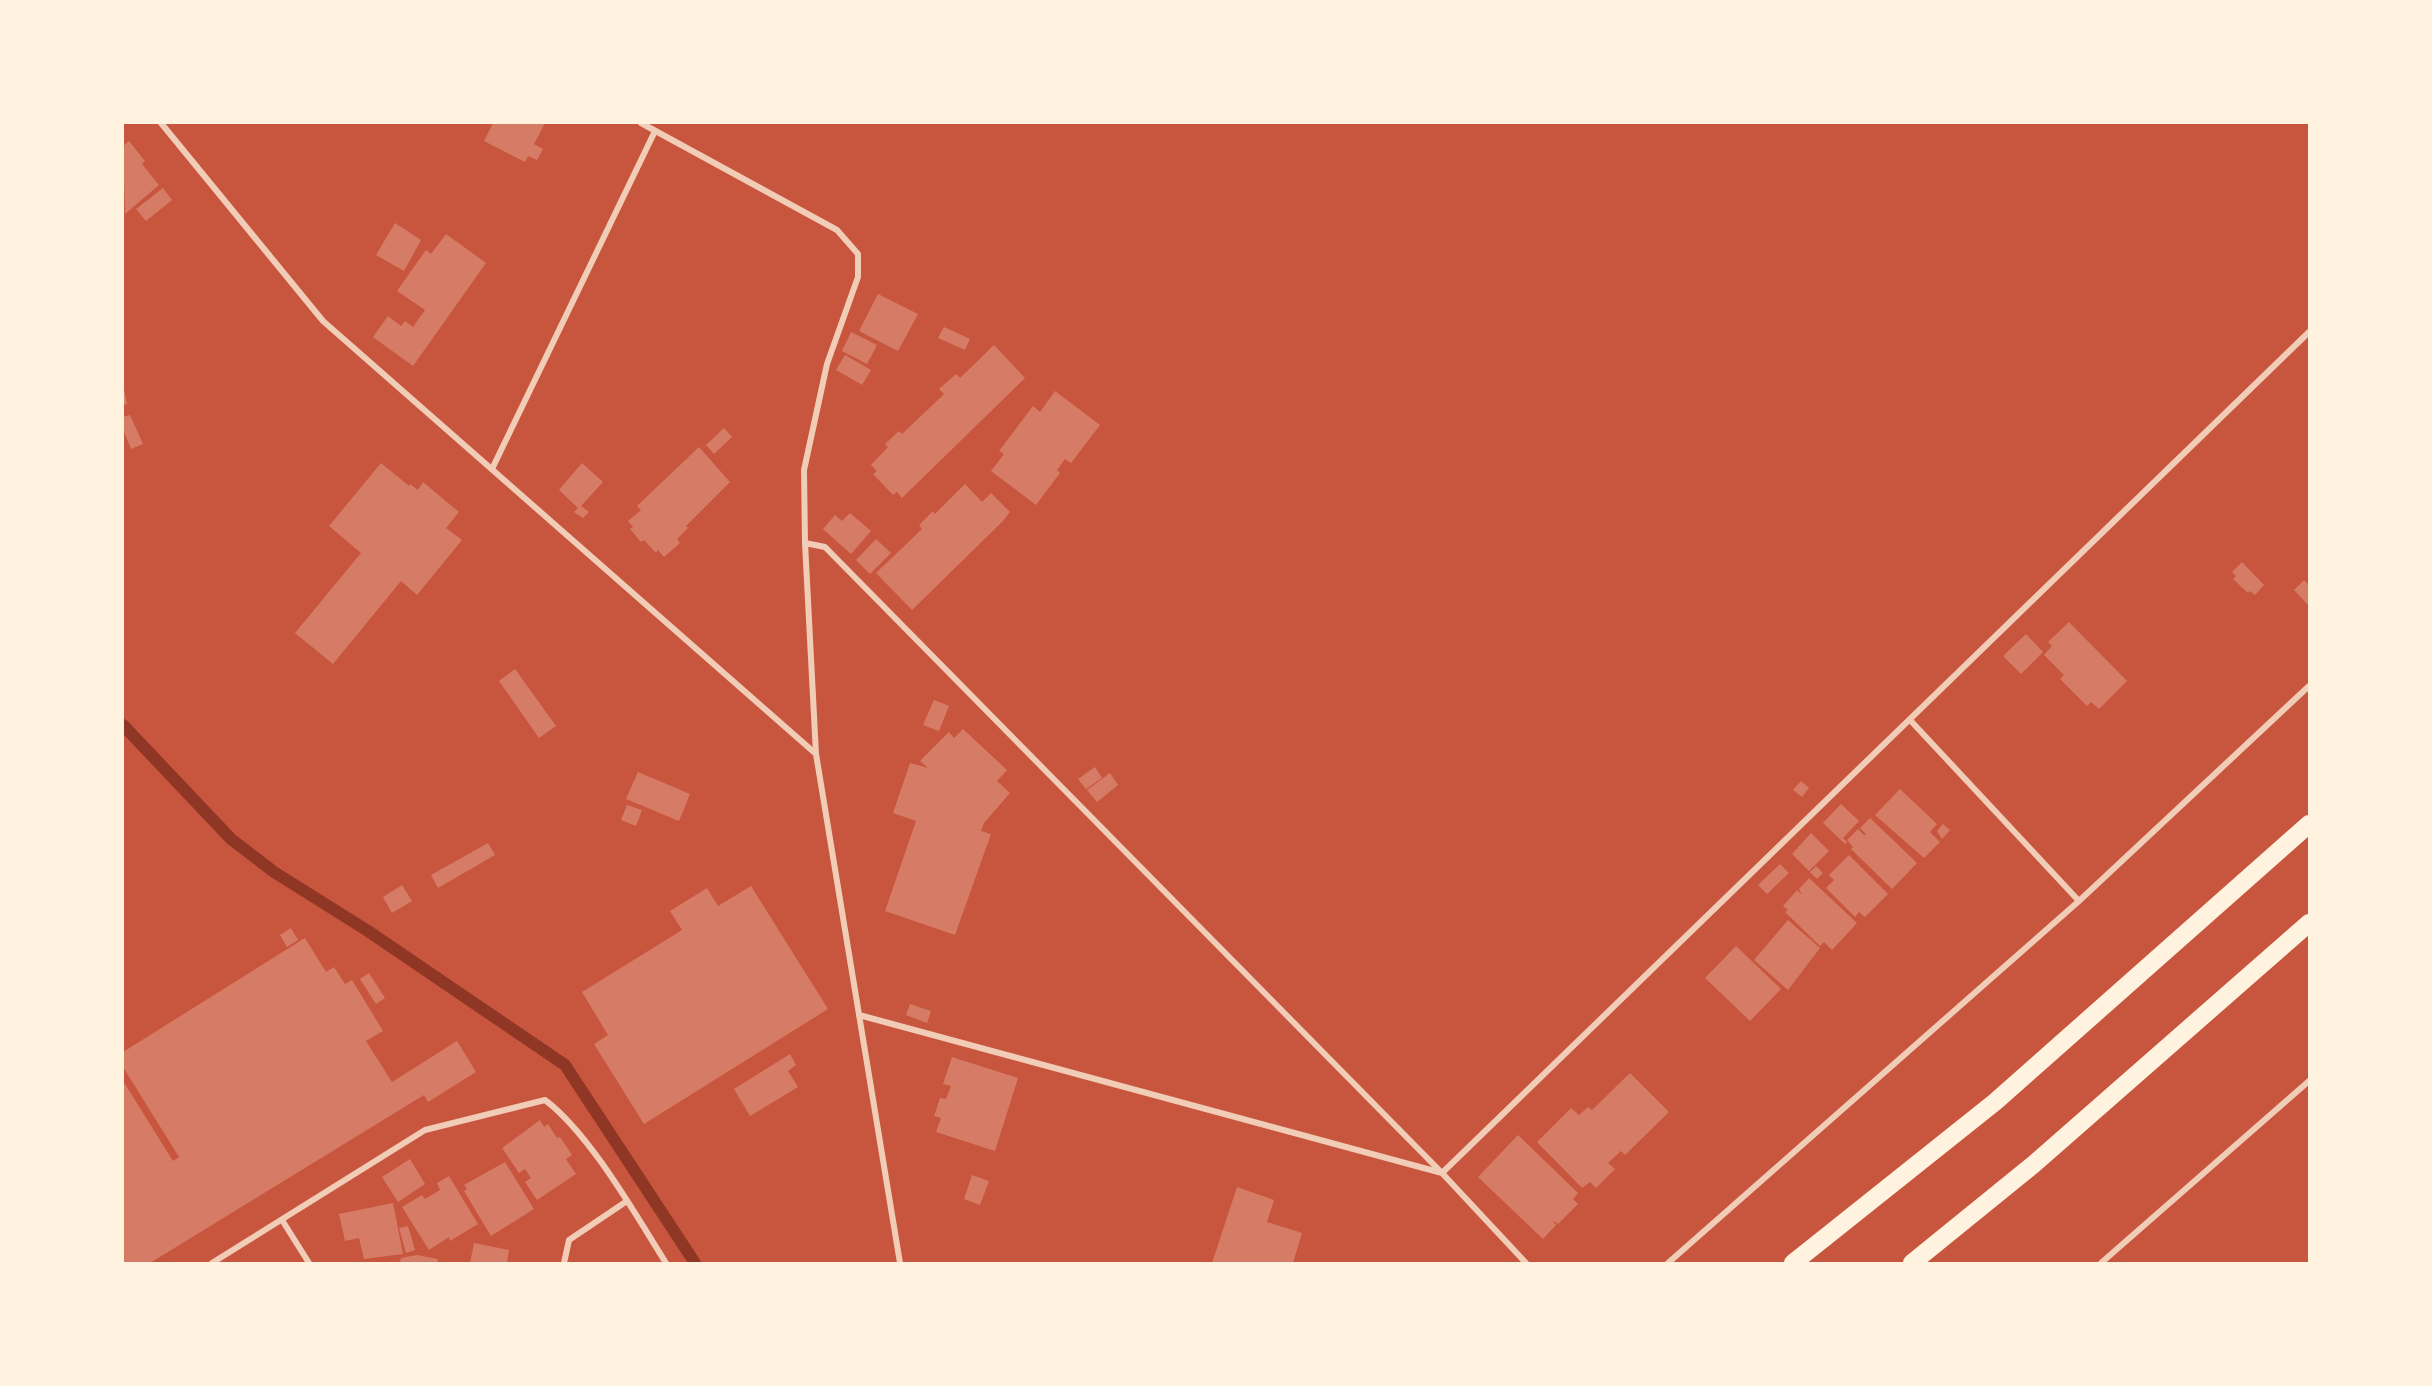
<!DOCTYPE html>
<style>
body{margin:0}
#map{position:relative;width:2432px;height:1386px;overflow:hidden;background:#c8553d;font-family:Roboto,sans-serif}
canvas{display:block}
.frame{position:absolute;inset:0;border:124px solid #fff3e0;pointer-events:none}
</style>
<div id="map">
<canvas width="2432" height="1386"></canvas>
<div class="frame"></div>
</div>
<script>
const ctx = document.querySelector('canvas').getContext('2d');
ctx.lineJoin = 'round';
function trace(path, color, width, dash) { ctx.strokeStyle = color; ctx.lineWidth = width; ctx.lineCap = dash ? 'butt' : 'round'; ctx.setLineDash(dash || []); ctx.stroke(path); }
function fillPath(path, color) { ctx.fillStyle = color; ctx.fill(path, 'evenodd'); }
trace(new Path2D(`
 M123 725 231 839 274 872 368 931 565 1065 695 1263`), '#8f3625', 12);
fillPath(new Path2D(`
 M493 123H545L534 144 543 149 537 160 528 156 525 162 484 141Z
 M129 141 145 161 142 164 159 185 125 214 123 146Z
 M163 188 172 200 146 221 136 209Z
 M395 223 421 240 404 271 376 255Z
 M446 234 486 263 413 366 373 337 388 316 401 326 405 321 413 327 425 310 397 291 426 250 431 254Z
 M878 294 918 314 898 351 859 331Z
 M944 327 970 339 965 350 938 338Z
 M851 332 877 345 867 364 842 351Z
 M994 345 1025 378 902 498 897 492 893 495 873 474 877 471 871 465 888 447 885 444 899 431 902 434 944 394 939 389 956 374 960 378Z
 M845 355 871 370 862 385 836 370Z
 M124 389 127 404 123 405V390Z
 M1055 391 1100 425 1071 463 1065 459 1057 470 1060 473 1036 505 991 471 1004 454 999 451 1033 406 1040 412Z
 M130 415 143 444 131 449 123 429V417Z
 M724 428 732 437 714 454 706 445Z
 M699 447 730 482 686 526 688 528 677 539 680 543 664 557 658 550 656 553 644 540 641 542 630 529 633 527 628 521 641 510 637 506Z
 M381 463 409 486 410 484 418 490 423 482 459 512 446 528 462 540 417 595 401 581 333 664 295 633 361 553 329 526Z
 M582 463 603 482 581 506 589 512 583 518 574 512 578 508 559 490Z
 M965 484 982 502 991 493 1010 512 1003 521 912 610 876 573 922 529 919 525 933 511 935 514Z
 M850 513 871 531 851 554 823 529 835 515 842 521Z
 M876 539 891 553 870 574 856 560Z
 M2242 562 2264 585 2255 595 2250 591 2248 593 2233 579 2236 576 2232 572Z
 M2304 580 2309 585V606L2294 590Z
 M2069 622 2127 681 2099 709 2091 702 2087 706 2060 679 2064 675 2044 655 2052 646 2048 642Z
 M2026 634 2043 652 2021 674 2003 656Z
 M515 669 556 726 539 738 499 681Z
 M934 700 949 706 939 731 923 725Z
 M963 729 1007 770 997 781 1010 793 984 823 981 831 991 834 955 935 885 911 916 821 893 813 910 763 928 768 920 761 949 732 954 738Z
 M1095 767 1102 778 1086 789 1078 779Z
 M638 772 690 794 679 821 626 799Z
 M1110 773 1118 785 1097 802 1087 790Z
 M1801 781 1809 788 1802 797 1793 790Z
 M1900 789 1937 824 1930 832 1940 842 1924 858 1875 815Z
 M1841 804 1859 821 1843 838 1847 842 1845 844 1823 823Z
 M627 805 642 810 636 826 621 820Z
 M1870 818 1917 863 1892 889 1851 849 1853 847 1847 840 1858 829 1864 835 1866 834 1860 828Z
 M1943 824 1950 830 1942 839 1937 831Z
 M1811 833 1829 851 1809 871 1792 854Z
 M488 843 495 855 438 888 431 875Z
 M1849 855 1888 894 1865 917 1859 912 1855 917 1826 888 1834 880 1829 875Z
 M1780 864 1789 873 1767 894 1758 885Z
 M1816 866 1823 873 1817 879 1810 872Z
 M1809 878 1857 923 1832 950 1824 942 1820 946 1785 912 1788 910 1783 906 1797 890 1802 895 1799 889Z
 M402 885 412 901 392 913 383 897Z
 M751 886 828 1009 644 1124 594 1044 608 1035 582 992 682 930 670 911 707 888 718 906Z
 M1788 920 1820 948 1788 990 1754 960Z
 M291 928 298 940 287 947 280 935Z
 M305 938 326 972 334 967 345 984 352 980 383 1031 366 1041 392 1082 457 1041 476 1072 428 1102 424 1095 150 1263H123V1081L173 1161 179 1157 123 1067V1052Z
 M1736 946 1781 989 1750 1021 1705 978Z
 M369 973 385 998 376 1004 360 979Z
 M910 1004 931 1011 927 1023 906 1015Z
 M790 1054 796 1065 788 1071 798 1087 750 1116 734 1089Z
 M952 1057 1018 1078 995 1151 936 1132 941 1118 934 1116 940 1098 946 1099 951 1086 943 1084Z
 M1630 1073 1669 1112 1625 1155 1621 1151 1608 1163 1615 1169 1596 1188 1590 1182 1582 1188 1537 1142 1571 1108 1579 1115 1588 1107 1592 1110Z
 M540 1120 544 1127 548 1124 557 1138 560 1137 572 1155 566 1159 576 1174 537 1200 525 1182 531 1178 525 1169 519 1173 502 1148Z
 M1518 1135 1578 1193 1573 1199 1578 1204 1558 1224 1552 1220 1556 1225 1543 1239 1478 1177Z
 M410 1159 425 1184 398 1202 382 1177Z
 M505 1162 534 1209 491 1236 464 1191 467 1189 464 1185Z
 M972 1175 989 1181 980 1205 964 1199Z
 M449 1176 478 1224 450 1241 449 1237 429 1250 402 1207 422 1195 425 1199 440 1190 437 1183Z
 M1237 1187 1274 1200 1267 1222 1302 1233 1293 1263H1212Z
 M393 1203 403 1254 364 1259 359 1238 345 1241 339 1214Z
 M408 1226 415 1250 406 1253 399 1228Z
 M474 1243 509 1250 507 1263H470Z
 M417 1255 438 1259 437 1263H400L401 1258Z`), '#d67c66');
trace(new Path2D(`
 M161 123 323 321 816 754
 M641 123 837 230 858 254V277L827 364 804 470 805 543 816 754 900 1263
 M492 469 655 131
 M805 543 825 547 1442 1173 1526 1263
 M1910 720 2079 901
 M859 1015 1442 1173
 M1442 1173 2309 332
 M282 1220 309 1263
 M212 1263 425 1130 545 1100C590 1134 635 1214 666 1263
 M564 1263 569 1240 627 1201
 M1668 1263 2079 901 2309 686
 M2101 1263 2309 1081`), '#f1ccb7', 6);
trace(new Path2D(`
 M1793 1263 1995 1102 2309 824
 M1912 1263 2034 1164 2309 923`), '#fff3e0', 18);
</script>
